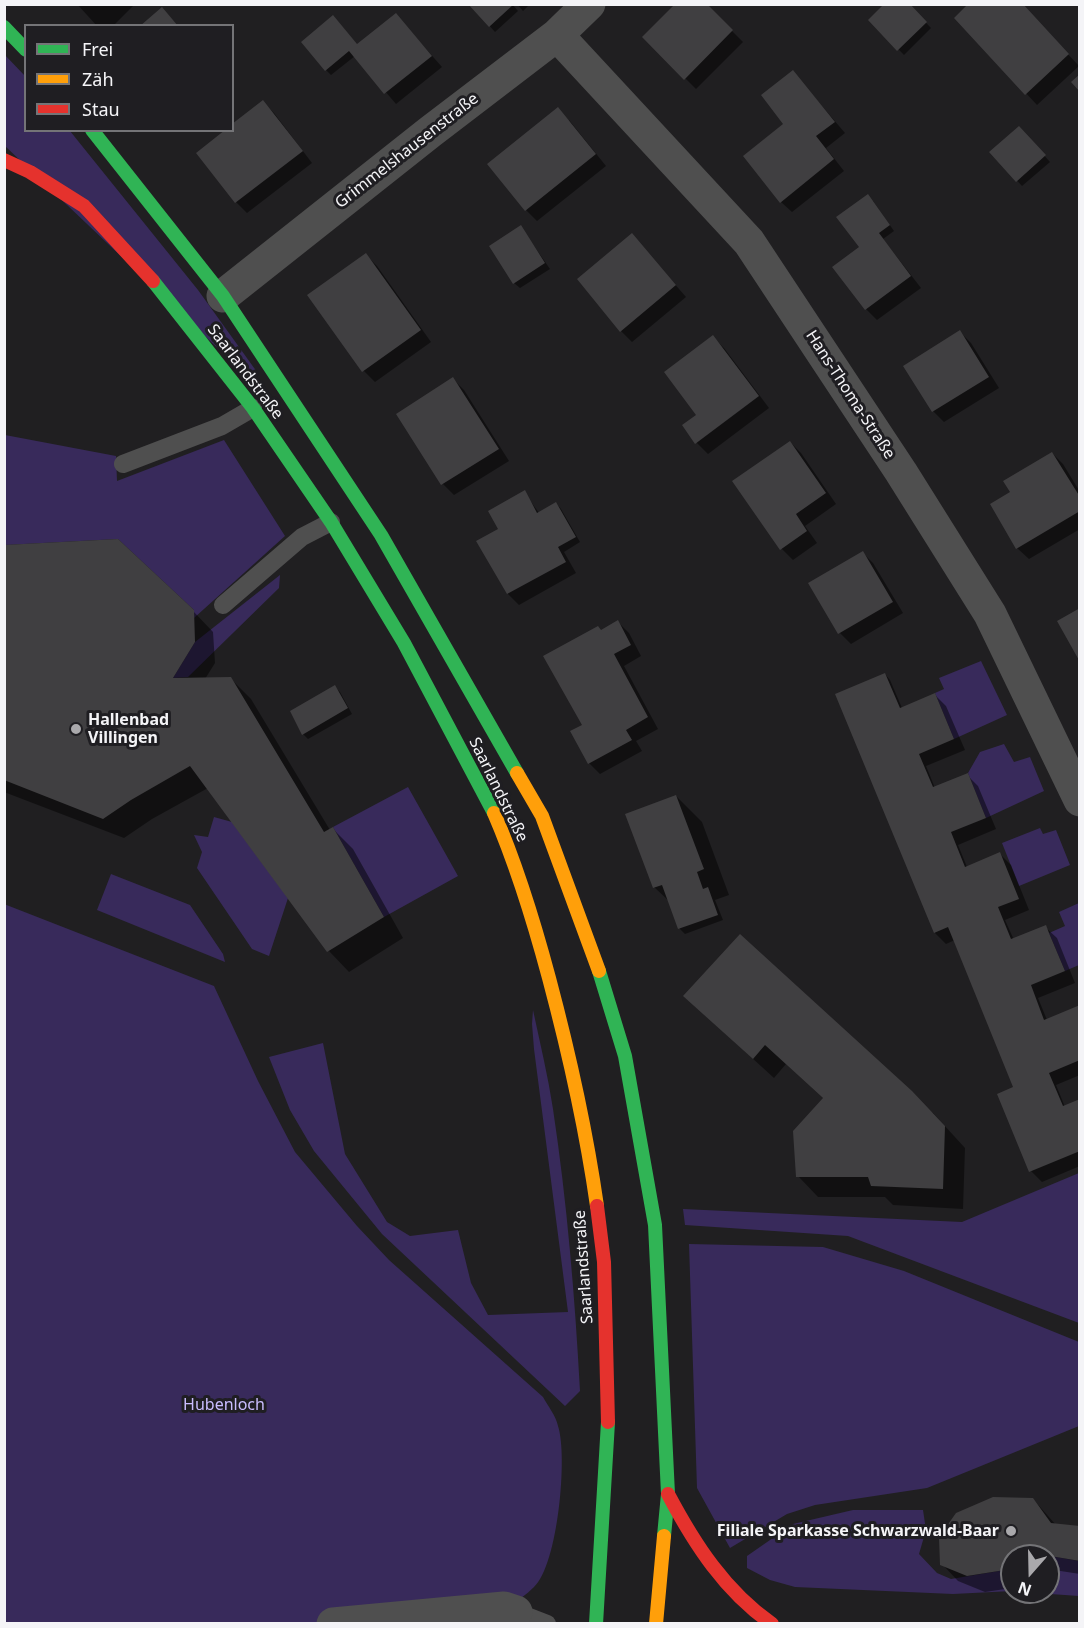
<!DOCTYPE html>
<meta charset="utf-8">
<style>
body{margin:0}
#map{position:relative;width:1084px;height:1628px;overflow:hidden;background:#201f21;font-family:"Noto Sans",sans-serif}
canvas{display:block}
.frame{position:absolute;inset:0;border:6px solid #f4f4f7;pointer-events:none}
.legend{position:absolute;left:24px;top:24px;width:210px;height:108px;box-sizing:border-box;background:#1f1e22;border:2px solid #747477;margin:0;padding:8px 10px;list-style:none;font-size:18px;color:#f4f4f7}
.legend li{display:flex;align-items:center;gap:12px;height:30px}
.legend b{width:30px;border:2px solid #747477}
.north{position:absolute;left:1000px;top:1544px;width:60px;height:60px;box-sizing:border-box;background:#1f1e22;border:2px solid #747477;border-radius:50%;rotate:200deg;font-size:16px;font-weight:700;line-height:24px;text-align:center;color:#f4f4f7}
.north::after{content:'';display:block;margin:auto;width:21px;height:27px;background:#aaa9ac;clip-path:polygon(50% 0,100% 100%,50% 72%,0 100%)}
</style>
<div id="map">
<canvas width="1084" height="1628"></canvas>
<div class="frame"></div>
<ul class="legend">
<li><b style="height:8px;background:#30b455"></b>Frei</li>
<li><b style="height:8px;background:#ff9f0a"></b>Zäh</li>
<li><b style="height:8px;background:#e5322d"></b>Stau</li>
</ul>
<div class="north">N</div>
</div>
<script>
const ctx = document.querySelector('canvas').getContext('2d');
ctx.lineJoin = 'round';
function fillPath(path, color) { ctx.fillStyle = color; ctx.fill(path, 'evenodd'); }
function trace(path, color, width, dash) { ctx.strokeStyle = color; ctx.lineWidth = width; ctx.lineCap = dash ? 'butt' : 'round'; ctx.setLineDash(dash || []); ctx.stroke(path); }
function drawText(font, color, halo, rows, align = 'center') {
  ctx.font = font + ' "Noto Sans",sans-serif'; ctx.lineWidth = 6; ctx.setLineDash([]); ctx.textBaseline = 'middle'; ctx.strokeStyle = halo; ctx.fillStyle = color; for (const [text, x, y, turn = 0] of rows) {
    ctx.save(); ctx.translate(x, y); ctx.rotate((+turn || 0) * Math.PI / 180); ctx.textAlign = isNaN(turn) ? turn : align; if (halo) ctx.strokeText(text, 0, 0); ctx.fillText(text, 0, 0); ctx.restore();
  }
}
fillPath(new Path2D(`
 M4 54 25 76 26 130 70 131 198 290 257 372 249 378 5 146Z
 M5 435 116 456 117 481 224 440 285 536 194 618V610L118 539 5 545Z
 M280 575 279 588 188 677 173 678 195 642Z
 M981 661 1007 715 954 739 935 693 944 689 939 678Z
 M1004 744 1014 762 1030 757 1044 791 986 818 968 773 980 752Z
 M408 787 458 876 384 917 333 827Z
 M214 817 232 822 288 898 269 956 252 949 197 868 202 852 194 835 208 837Z
 M1040 828 1043 834 1056 830 1070 865 1019 886 1002 843Z
 M111 874 190 905 223 954 225 962 97 910Z
 M1079 903V965L1065 971 1049 933 1065 926 1059 912Z
 M4 904 214 986 258 1081 295 1152 357 1226 389 1260 543 1397C548 1406 556 1416 558 1426 568 1456 558 1565 534 1587 519 1602 498 1612 480 1623H5Z
 M533 1010C540 1043 548 1076 553 1109 567 1202 575 1297 580 1391L565 1406 382 1234 314 1151 290 1110 269 1057 323 1043 345 1154 387 1222 410 1236 458 1230 471 1283 488 1315 568 1312 534 1049 532 1024Z
 M1079 1173V1323L848 1236 685 1225 683 1209 962 1222Z
 M689 1244 823 1247 904 1271 1079 1342V1426L927 1488 815 1505 787 1514 730 1548 697 1488Z
 M853 1510H923L926 1530 919 1554 937 1573 951 1579 1005 1570 1012 1567V1591L953 1594 795 1587 770 1580 747 1568V1556L793 1524Z
 M1038 1554 1079 1561V1596L1021 1592H1048V1556H1034Z`), '#382a5b');
fillPath(new Path2D(`
 M77 4H135L113 26H97Z
 M470 4H512L518 11 495 32Z
 M517 4H530L523 11Z
 M705 4 743 42 696 89 644 37Z
 M908 4 931 28 904 55 870 20Z
 M1021 4 1079 66 1037 105 956 18Z
 M396 15 442 67 396 104 355 56 331 75 326 70 338 22 358 46Z
 M793 72 845 133 826 148 844 171 792 212 781 202 785 124Z
 M263 102 274 113 312 163 247 213 236 202 198 153 232 130Z
 M569 120 606 166 537 221 526 210Z
 M1024 133 1050 162 1022 186 991 152Z
 M873 201 894 231 883 239 921 288 877 320 866 309 861 248Z
 M521 227 550 269 520 288 514 283Z
 M632 235 686 297 632 342 621 331Z
 M366 255 377 266 431 342 375 382 364 371 309 295Z
 M960 332 971 343 999 388 944 422 933 411Z
 M713 337 724 348 769 408 708 454 697 443 699 415Z
 M453 379 464 390 509 461 454 495 443 484 398 414Z
 M790 442 801 453 836 504 805 526 817 543 793 560 782 549 734 481Z
 M1052 453 1063 464 1080 492V529L1029 559 1017 548 1012 493Z
 M524 492 539 513 556 503 561 509 580 542 564 552 576 573 519 605 508 594 478 542 500 529Z
 M4 547 193 611 213 632 215 663 205 679 230 678 251 699 330 830 333 829 353 849 403 938 349 972 329 951 208 788 152 819 124 838 4 792Z
 M862 552 873 563 903 613 851 644 840 633Z
 M618 622 629 633 641 656 624 666 658 729 636 741 642 751 600 774 589 763 584 725 601 631Z
 M885 674 890 680 902 708 935 695 946 706 965 750 926 766 935 788 967 775 978 786 996 829 958 845 967 867 1000 854 1011 865 1029 910 1005 920 1014 940 1045 927 1057 938 1075 983 1038 998 1047 1020 1080 1007V1075L1056 1085 1065 1107 1080 1101V1166L1042 1182 1031 1171 1016 1087 955 940 946 944 935 933 837 694Z
 M335 687 340 692 352 714 308 739 303 734Z
 M676 796 702 822 729 895 715 900 723 920 685 934 680 929 670 902 654 887Z
 M706 1016 933 1113 965 1148 963 1209 893 1205 885 1197H818L798 1176 824 1099 786 1064 774 1078Z
 M1033 1499 1056 1525 1080 1527V1574L1054 1570 1048 1573V1556H1012V1588L985 1592 958 1581 942 1564Z`), '#0007');
fillPath(new Path2D(`
 M468 4H514L489 27Z
 M675 4H707L733 30 684 80 642 37Z
 M884 4H910L927 22 897 51 868 20Z
 M968 4H1023L1069 54 1025 95 954 18Z
 M162 7 178 26H140Z
 M396 13 432 56 384 94 349 51 325 71 301 42 333 15 357 44Z
 M793 70 835 122 816 136 834 159 780 203 743 156 783 124 761 95Z
 M1080 74V92L1071 82Z
 M263 100 303 151 235 203 196 153 225 130H232V124Z
 M558 107 596 154 525 211 487 164Z
 M1019 126 1046 155 1016 182 989 152Z
 M868 194 890 225 879 233 911 276 865 310 832 267 859 247 836 217Z
 M521 225 545 263 513 284 489 246Z
 M632 233 676 285 620 332 577 279Z
 M366 253 421 330 362 372 307 295Z
 M960 330 989 377 932 412 903 366Z
 M713 335 759 396 695 444 682 425 696 415 664 372Z
 M453 377 499 449 441 485 396 414Z
 M790 441 826 493 796 514 807 531 780 550 732 481Z
 M1052 452 1080 497V511L1016 549 990 504 1010 492 1003 481Z
 M525 490 537 513 556 502 576 537 558 547 566 562 507 594 476 541 498 529 488 511Z
 M118 539 194 610 195 642 173 678 231 677 324 832 333 827 384 917 327 952 190 766 131 800 103 819 4 780V545Z
 M863 551 893 602 838 634 808 583Z
 M1080 608V662L1057 621Z
 M618 620 631 645 614 654 648 717 626 730 632 740 588 764 570 731 582 725 543 656 598 626 601 630Z
 M885 673 900 708 935 693 954 739 919 754 933 787 968 773 986 818 951 832 965 867 1000 852 1019 899 998 907 1011 939 1046 925 1049 933 1065 971 1031 985 1044 1020 1080 1005V1060L1049 1073 1063 1106 1080 1099V1151L1029 1172 997 1094 1013 1087 948 927 934 933 835 694Z
 M335 685 348 708 302 735 290 711Z
 M676 795 704 869 697 872 703 889 708 887 718 915 678 929 662 885 653 888 625 814Z
 M740 934 912 1091 945 1126 943 1189 871 1186 868 1177H796L793 1131 823 1098 765 1045 753 1059 683 996Z
 M993 1497 1033 1498 1051 1523 1080 1526V1561L1038 1554 1012 1556V1567L1005 1570 967 1576 940 1565 939 1537 956 1513Z`), '#403f41');
trace(new Path2D(`
 M123 464 222 426 253 408
 M223 605 302 537 331 522
 M516 1612 547 1624`), '#4f4f4f', 18);
trace(new Path2D(`
 M557 35 749 242 901 472 990 614 1080 800
 M223 296 430 132 557 35 589 4
 M333 1624 504 1608 516 1612`), '#4f4f4f', 33);
trace(new Path2D(`
 M4 27 26 50
 M92 130 223 296 381 535 517 773
 M153 281 253 408 331 522 404 643 494 813
 M599 971 625 1056 655 1225 668 1494 664 1536
 M596 1624 608 1422`), '#30b455', 14);
trace(new Path2D(`
 M517 773 542 816 599 971
 M494 813C517 866 534 922 549 978 569 1053 586 1129 597 1206
 M656 1624 664 1536`), '#ff9f0a', 14);
trace(new Path2D(`
 M4 160 30 172 84 206 153 281
 M597 1206 604 1262 608 1422
 M668 1494C695 1545 725 1591 772 1624`), '#e5322d', 14);
for (const [x, y, r, color] of [
 [76,729,6,"#aaa9ac"],
 [1011,1531,6,"#aaa9ac"]
]) { const dot = new Path2D(); dot.arc(x, y, r, 0, 2 * Math.PI); ctx.fillStyle = color; ctx.fill(dot); trace(dot, '#1f1e22', 2); }
drawText('16px', '#f4f4f7', '#1f1e22', [
 ["Grimmelshausenstraße",407,151,-38],
 ["Saarlandstraße",245,372,53],
 ["Hans-Thoma-Straße",850,395,57],
 ["Saarlandstraße",498,790,64],
 ["Saarlandstraße",584,1267,-94]
]);
drawText('bold 16px', '#f4f4f7', '#1f1e22', [
 ["Hallenbad",88,720],
 ["Villingen",88,738],
 ["Filiale Sparkasse Schwarzwald-Baar",999,1531,"right"]
], 'left');
drawText('16px', '#c9bcfd', '#1f1e22', [
 ["Hubenloch",224,1405]
]);
</script>
